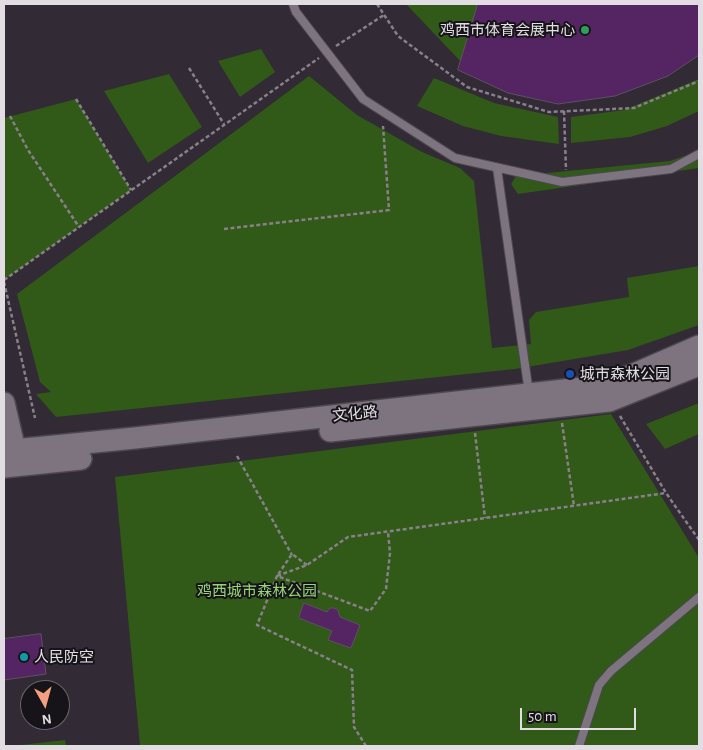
<!DOCTYPE html>
<meta charset="utf-8">
<style>
body{margin:0}
#map{position:relative;width:703px;height:750px;overflow:hidden;background:#322a34;font-family:"Alegreya Sans",sans-serif}
canvas{display:block}
.frame{position:absolute;inset:0;border:5px solid #e2dde3;pointer-events:none}
.north{position:absolute;left:20px;top:680px;width:50px;height:50px;box-sizing:border-box;background:#171419;border:1px solid #68646a;border-radius:50%;rotate:173deg;font-size:14px;font-weight:700;line-height:20px;text-align:center;color:#e2dde3}
.north::after{content:'';display:block;margin:auto;width:18px;height:22px;background:#f2a081;clip-path:polygon(50% 0,100% 100%,50% 72%,0 100%)}
.scale{position:absolute;left:520px;top:708px;width:116px;height:22px;box-sizing:border-box;border:2px solid #e2dde3;border-top:0;padding-left:6px;font-size:15px;line-height:18px;white-space:nowrap;color:#e2dde3;-webkit-text-stroke:4px #171419;paint-order:stroke}
</style>
<div id="map">
<canvas width="703" height="750"></canvas>
<div class="frame"></div>
<div class="north">N</div>
<div class="scale">50 m</div>
</div>
<script>
const ctx = document.querySelector('canvas').getContext('2d');
ctx.lineJoin = 'round';
function fillPath(path, color) { ctx.fillStyle = color; ctx.fill(path, 'evenodd'); }
function trace(path, color, width, dash) { ctx.strokeStyle = color; ctx.lineWidth = width; ctx.lineCap = dash ? 'butt' : 'round'; ctx.setLineDash(dash || []); ctx.stroke(path); }
function drawText(font, color, halo, rows, align = 'center') {
  ctx.font = font + ' "Alegreya Sans","Noto Sans SC",sans-serif'; ctx.lineWidth = 4; ctx.setLineDash([]); ctx.textBaseline = 'middle'; ctx.strokeStyle = halo; ctx.fillStyle = color; for (const [text, x, y, turn = 0] of rows) {
    ctx.save(); ctx.translate(x, y); ctx.rotate((+turn || 0) * Math.PI / 180); ctx.textAlign = isNaN(turn) ? turn : align; if (halo) ctx.strokeText(text, 0, 0); ctx.fillText(text, 0, 0); ctx.restore();
  }
}
fillPath(new Path2D(`
 M406 4H495L464 65Z
 M261 49 275 72 240 97 218 61Z
 M169 74 202 127 148 163 104 91Z
 M309 76 357 115 422 152 460 168 474 181 492 348 531 344 529 320 536 312 629 297 627 278 699 266V325L628 350 515 369 56 417 36 394 51 392 40 382 17 294Z
 M434 78 494 103 558 117 559 144 501 136 463 126 417 106Z
 M699 79V111L667 126 630 137 571 143V117L624 110Z
 M76 99 131 190 4 280V118Z
 M699 151V168L518 194 511 184 516 176 670 161Z
 M699 403V434L665 449 646 424Z
 M611 414 699 558V746H140L115 477Z
 M65 740 66 746H12Z`), '#315918');
const building = new Path2D(`
 M478 4H699V55L668 76 615 96 558 104 508 93 458 70Z
 M304 603 327 612 330 608H334L338 610 340 617 360 625 351 648 328 640 332 631 299 618Z
 M41 634 46 674 4 680V639Z`);
fillPath(building, '#542562');
trace(building, '#5b535e', 1);
const lane = new Path2D(`
 M293 4 296 12 363 99 455 158 562 182 671 169 699 154
 M497 168 529 393
 M579 746 599 685 611 671 699 597`);
const secondary = new Path2D(`
 M4 403 18 463
 M330 431 609 401 699 365
 M4 451 135 438 600 386 632 375 699 346
 M4 467 81 459`);
trace(lane, '#4d4850', 10);
trace(secondary, '#4d4850', 24);
trace(new Path2D(`
 M377 4 398 36 467 87 549 112 634 108 699 81
 M336 46 384 15
 M189 68 224 124
 M76 99 131 190
 M564 111 566 170
 M10 116 28 150 79 227
 M224 229 389 210 383 126
 M4 280 319 58
 M4 282 35 418
 M620 416 666 493 699 540
 M562 423 574 506
 M475 433 485 518
 M237 456 292 555
 M307 565 292 554 277 576 307 565 348 537 666 493
 M366 746 354 727 352 670 257 625 277 576 370 611 386 589 390 553 388 532`), '#888189', 2.5, [4, 2.5]);
trace(lane, '#7d747f', 8);
trace(secondary, '#7d747f', 21);
for (const [x, y, r, color] of [
 [585,30,5,"#2e9e5b"],
 [570,374,5,"#1a4fb4"],
 [24,657,5,"#0f9aa8"]
]) { const dot = new Path2D(); dot.arc(x, y, r, 0, 2 * Math.PI); ctx.fillStyle = color; ctx.fill(dot); trace(dot, '#171419', 2); }
drawText('15px', '#e2dde3', '#171419', [
 ["鸡西市体育会展中心",575,30,"right"],
 ["城市森林公园",580,374],
 ["人民防空",34,657]
], 'left');
drawText('15px', '#e2dde3', '#171419', [
 ["文化路",355,414,-6]
]);
drawText('15px', '#96d575', '#171419', [
 ["鸡西城市森林公园",257,591]
]);
</script>
